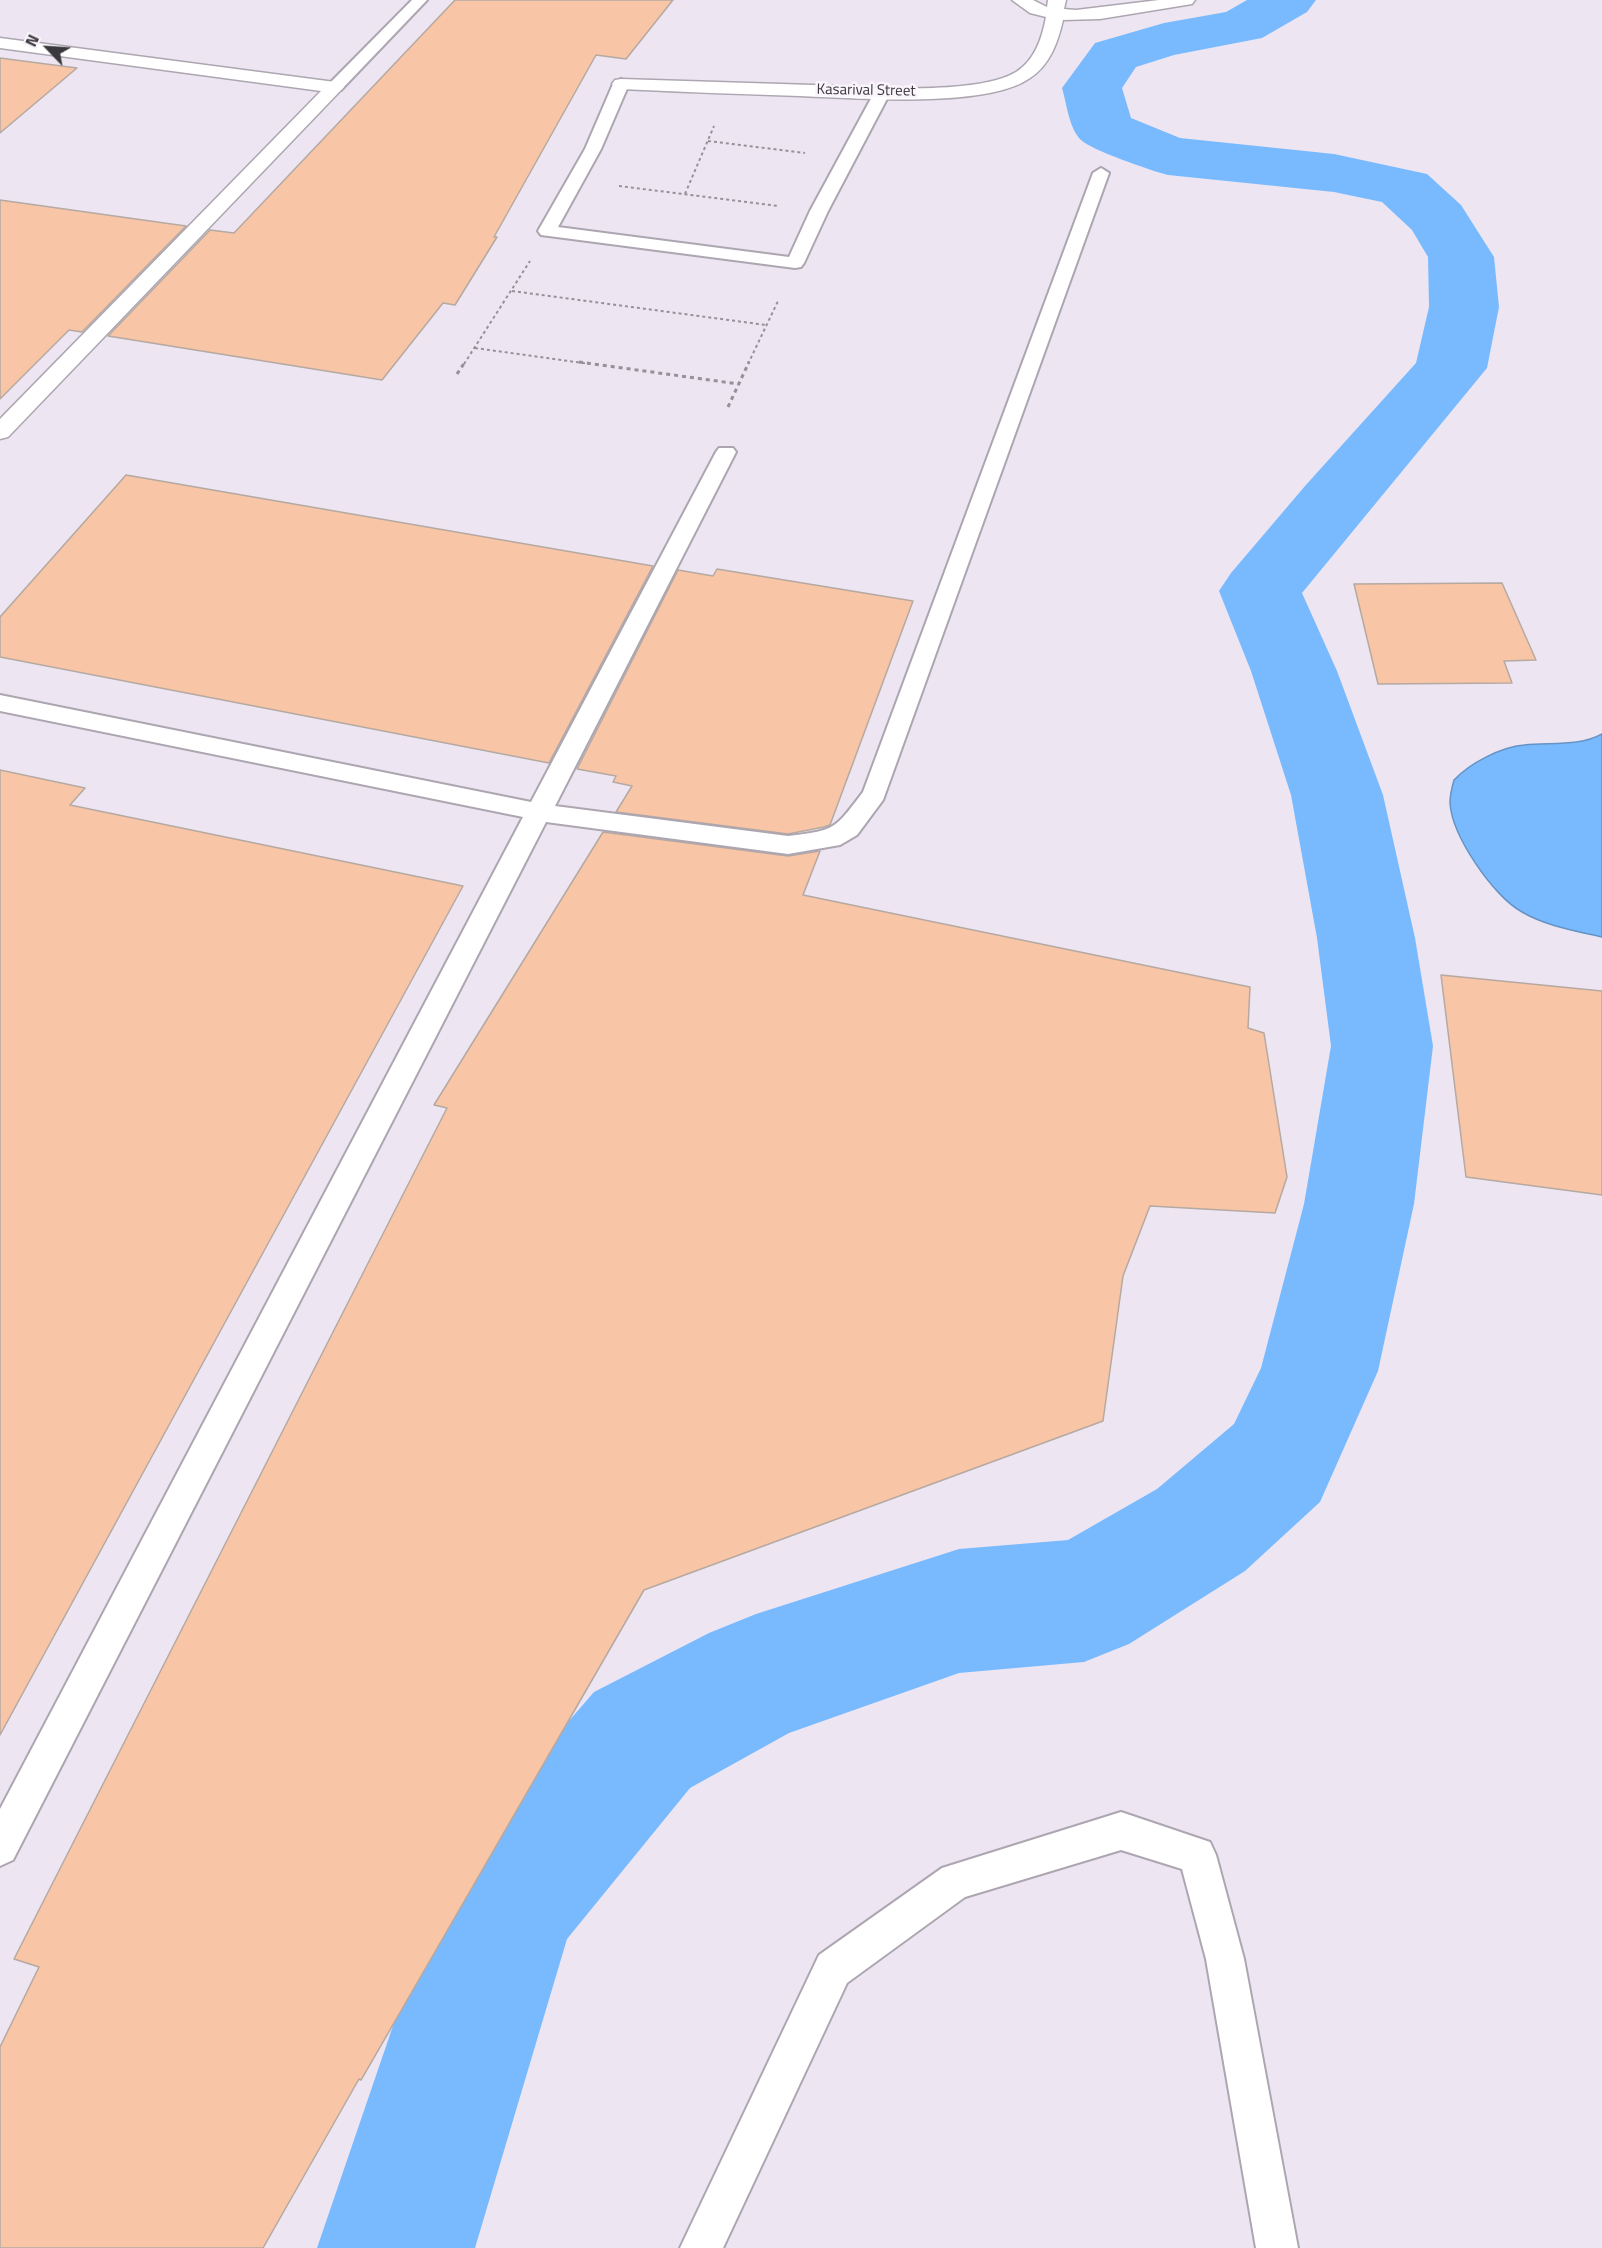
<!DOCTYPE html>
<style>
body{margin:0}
#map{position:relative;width:1602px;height:2248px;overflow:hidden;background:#ede6f2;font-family:"Titillium Web",sans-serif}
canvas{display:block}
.north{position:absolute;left:18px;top:18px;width:60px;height:60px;-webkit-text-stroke:4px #faf4fd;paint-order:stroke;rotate:295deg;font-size:16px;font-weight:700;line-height:24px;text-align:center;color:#3a383c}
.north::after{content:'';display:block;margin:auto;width:21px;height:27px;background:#3a383c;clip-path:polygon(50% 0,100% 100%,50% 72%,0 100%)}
</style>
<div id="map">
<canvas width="1602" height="2248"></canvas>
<div class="north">N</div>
</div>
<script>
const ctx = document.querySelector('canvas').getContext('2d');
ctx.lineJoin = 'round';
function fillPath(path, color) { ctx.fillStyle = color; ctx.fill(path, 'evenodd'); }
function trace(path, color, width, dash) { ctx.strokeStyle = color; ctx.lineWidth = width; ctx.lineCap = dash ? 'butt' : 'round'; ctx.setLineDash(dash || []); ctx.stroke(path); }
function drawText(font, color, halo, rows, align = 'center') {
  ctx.font = font + ' "Titillium Web",sans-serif'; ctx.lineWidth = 5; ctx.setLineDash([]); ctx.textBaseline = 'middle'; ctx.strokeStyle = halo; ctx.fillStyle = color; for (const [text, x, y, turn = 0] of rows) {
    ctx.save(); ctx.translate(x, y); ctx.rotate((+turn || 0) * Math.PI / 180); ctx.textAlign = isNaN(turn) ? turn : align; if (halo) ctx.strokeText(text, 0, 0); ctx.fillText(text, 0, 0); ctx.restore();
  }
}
const water = new Path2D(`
 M1602 734V937C1576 931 1546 926 1522 912 1493 896 1452 836 1450 803 1450 795 1452 787 1454 780 1470 763 1501 747 1524 745 1550 742 1579 747 1602 734Z`);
fillPath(water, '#79baff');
trace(water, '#6693c4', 1.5);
fillPath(new Path2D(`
 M1247 0H1316L1307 12 1262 38 1174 55 1136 67 1122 88 1131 118 1180 138 1334 154 1427 174 1461 205 1494 257 1499 307 1487 368 1302 593 1337 671 1383 795 1415 938 1433 1046 1414 1204 1378 1371 1320 1502 1245 1571 1129 1644 1084 1662 959 1673 789 1733 690 1788 567 1939 475 2248H317L436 1900 457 1850 594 1692 709 1633 756 1614 959 1549 1068 1540 1157 1489 1234 1424 1261 1368 1304 1204 1331 1046 1317 938 1291 795 1251 671 1219 591 1231 573 1305 486 1416 363 1429 307 1428 257 1412 230 1382 202 1334 192 1168 175C1152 171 1091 150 1081 140 1069 128 1067 105 1062 88L1095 43 1164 23 1226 12Z`), '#79baff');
const building = new Path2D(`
 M455 0H673L626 59 596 55 494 237H497L455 305 443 303 382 380 108 336 210 230 234 233Z
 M0 58 77 68 0 133Z
 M0 200 186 226 82 332 69 330 0 399Z
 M126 475 653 566 549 763 0 657V617Z
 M717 569 913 601 830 825 824 827 788 834 616 812 632 786 613 782 616 776 577 769 678 570 713 576Z
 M1502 583 1536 660 1504 661 1512 683 1378 684 1354 584Z
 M0 770 85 788 70 805 463 886 0 1735Z
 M603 832 788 856 820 851 803 895 1250 987 1248 1028 1264 1033 1287 1177 1275 1213 1150 1206 1123 1276 1103 1421 644 1590 361 2080 359 2079 263 2248H0V2047L39 1967 14 1959 447 1108 434 1105Z
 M1441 975 1602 991V1195L1466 1177Z`);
fillPath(building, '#f8c5a6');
trace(building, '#b5a9a2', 1.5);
const lane = new Path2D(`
 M412 0H427L341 90H329L327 87 329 84Z
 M621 79 629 84 601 149 558 227 789 257 810 211 874 93 882 88 890 93 828 211 804 263 801 267 795 268 541 235 538 231 585 149 613 84Z
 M1101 168 1109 173 883 800 857 835 840 845 788 854 546 822 13 1860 0 1866V1809L523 817 0 711V695L531 802 716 452 719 448H733L736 452 555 806 788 836C836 830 834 830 863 792L1093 173Z
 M1121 1812 1210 1842 1216 1855 1244 1959 1298 2248H1256L1206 1959 1182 1869 1121 1850 965 1897 847 1983 723 2248H680L819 1955 942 1868Z`);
const street = new Path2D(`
 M1012 0H1033L1047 7 1048 0H1066L1064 9 1076 10 1159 0H1195L1192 4 1186 5 1100 19 1063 20C1058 42 1050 65 1030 78 986 109 854 98 800 96 740 94 681 92 621 89L615 88 612 84 615 80 621 79C685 81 749 83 813 85 861 87 977 96 1016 72 1035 60 1042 38 1046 17L1030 13Z
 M0 38 335 82 341 83 344 87 8 437 0 439V419L321 91 0 48Z`);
trace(lane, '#ada6b1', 4);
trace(street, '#ada6b1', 3);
trace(new Path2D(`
 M708 141 805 153
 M619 186 778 206
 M685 194 714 126
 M512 291 766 325
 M475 348 590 364
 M464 364 530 261
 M748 364 779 299`), '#959199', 2, [3, 3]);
trace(new Path2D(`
 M579 362 739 384
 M457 374 465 362
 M728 407 749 362`), '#959199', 3, [4, 4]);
fillPath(lane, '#fff');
fillPath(street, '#fff');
drawText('15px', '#3a383c', '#faf4fd', [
 ["Kasarival Street",866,91,1]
]);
</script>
